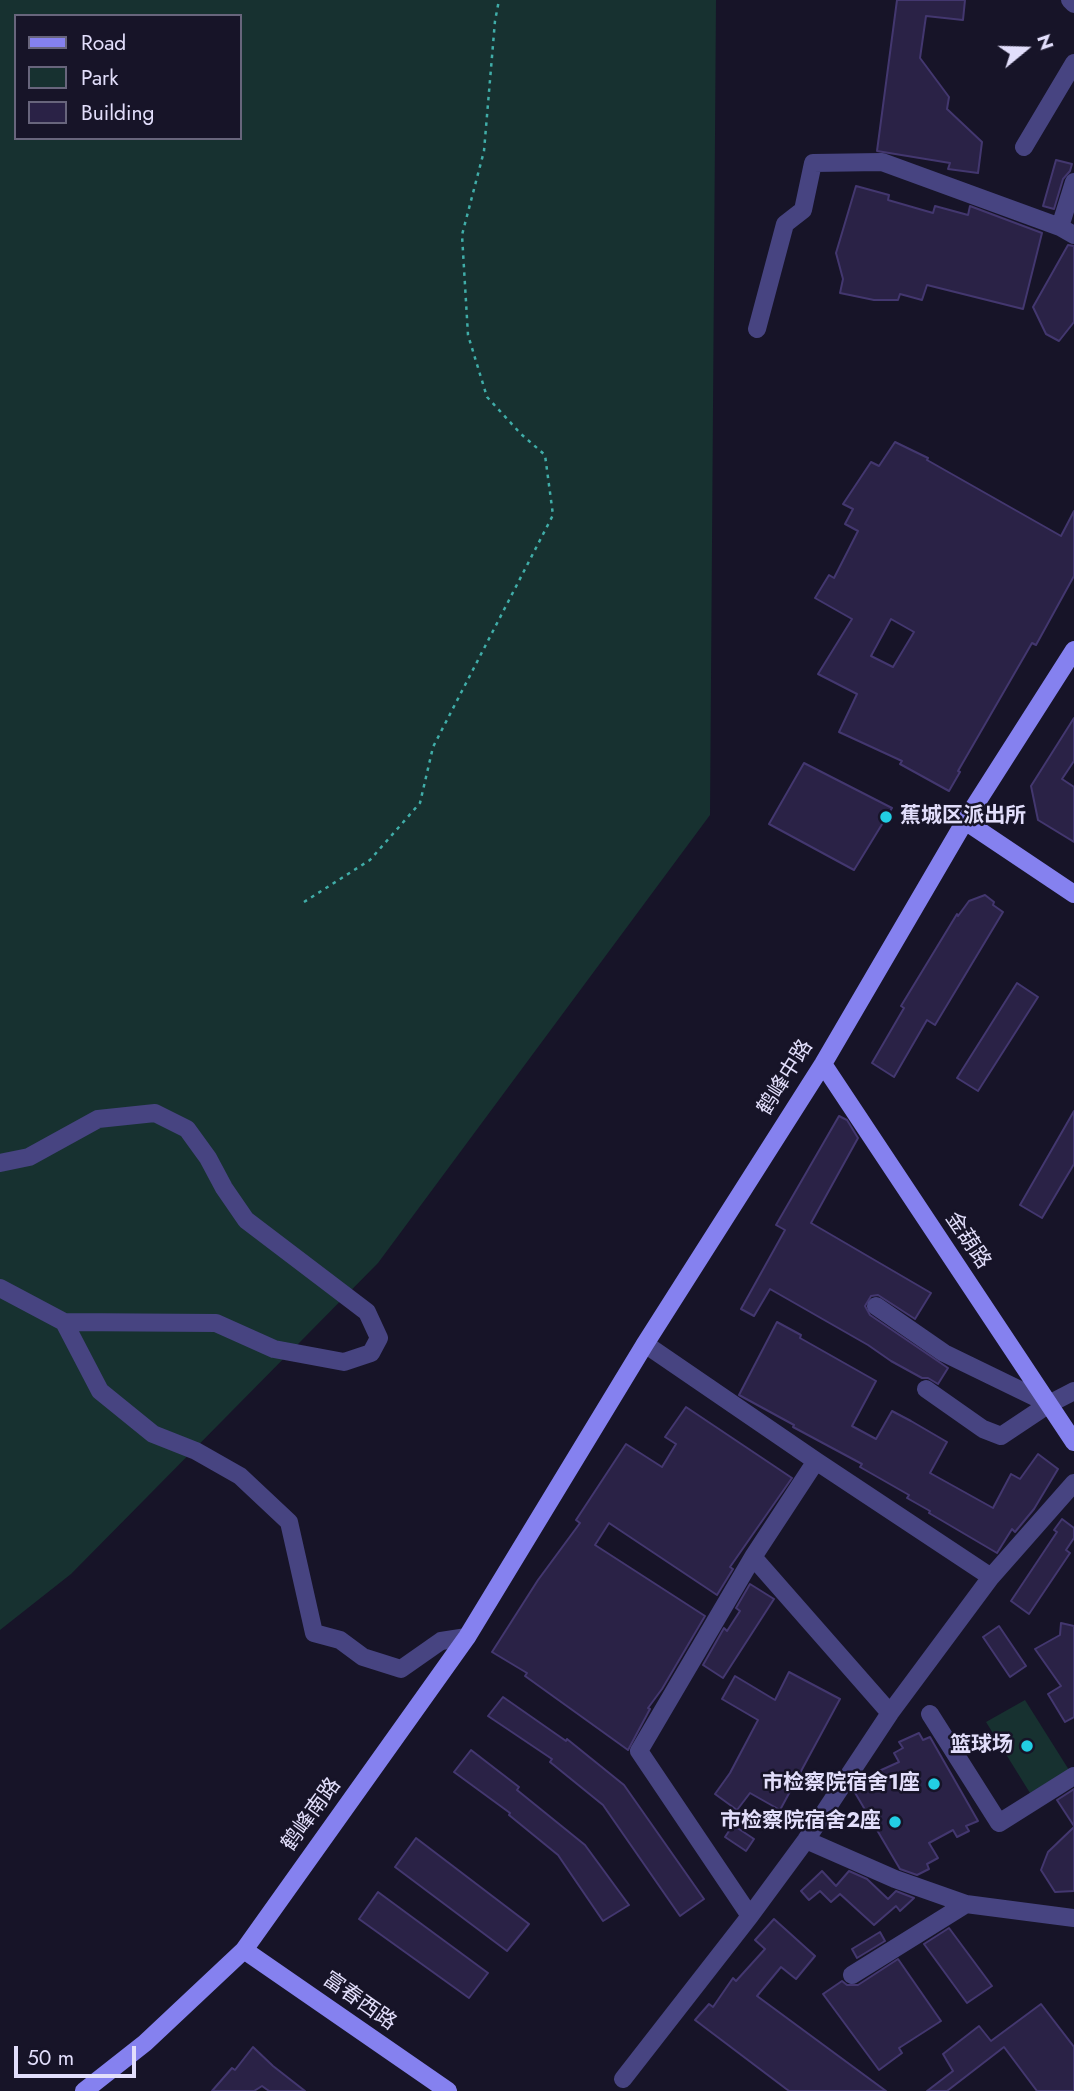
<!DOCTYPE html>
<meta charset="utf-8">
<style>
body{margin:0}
#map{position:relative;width:1074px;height:2091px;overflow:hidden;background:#171428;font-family:Jost,sans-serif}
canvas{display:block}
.legend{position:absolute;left:14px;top:14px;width:228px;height:126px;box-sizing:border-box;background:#171428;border:2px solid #68657c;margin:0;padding:9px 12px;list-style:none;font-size:21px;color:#e2defb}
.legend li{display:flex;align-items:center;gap:14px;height:35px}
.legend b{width:35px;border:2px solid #68657c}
.north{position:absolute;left:990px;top:14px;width:70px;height:70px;-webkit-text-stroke:5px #171428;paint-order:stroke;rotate:71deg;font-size:19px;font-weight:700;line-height:28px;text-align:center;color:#e2defb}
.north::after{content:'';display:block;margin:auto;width:24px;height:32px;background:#e2defb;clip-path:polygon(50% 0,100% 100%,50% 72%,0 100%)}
.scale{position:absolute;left:14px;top:2046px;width:122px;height:32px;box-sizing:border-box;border:4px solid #e2defb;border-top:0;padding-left:9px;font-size:21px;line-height:24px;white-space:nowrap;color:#e2defb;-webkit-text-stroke:5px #171428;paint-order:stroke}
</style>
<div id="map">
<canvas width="1074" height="2091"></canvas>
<ul class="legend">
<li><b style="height:9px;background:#8581ef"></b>Road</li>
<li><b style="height:19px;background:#173130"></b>Park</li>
<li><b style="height:19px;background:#2a2246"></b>Building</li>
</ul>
<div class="north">N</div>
<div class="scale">50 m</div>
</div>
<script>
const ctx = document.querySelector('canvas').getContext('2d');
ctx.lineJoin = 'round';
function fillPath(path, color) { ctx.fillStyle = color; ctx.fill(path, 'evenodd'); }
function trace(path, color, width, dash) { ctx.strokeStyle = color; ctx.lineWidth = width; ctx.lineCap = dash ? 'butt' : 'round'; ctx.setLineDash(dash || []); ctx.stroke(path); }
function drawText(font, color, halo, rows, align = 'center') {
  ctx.font = font + ' Jost,"Noto Sans SC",sans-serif'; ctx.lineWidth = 5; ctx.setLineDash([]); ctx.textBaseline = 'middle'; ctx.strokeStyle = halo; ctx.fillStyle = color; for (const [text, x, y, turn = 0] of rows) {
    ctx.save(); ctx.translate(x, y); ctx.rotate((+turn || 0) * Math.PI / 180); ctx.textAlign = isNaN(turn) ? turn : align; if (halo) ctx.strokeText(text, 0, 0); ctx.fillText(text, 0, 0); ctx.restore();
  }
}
fillPath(new Path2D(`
 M0 0H716L710 815 378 1263 71 1574 0 1630ZM16 16H240V138H16Z
 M1025 1700 1069 1770 1030 1793 986 1722Z`), '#173130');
const building = new Path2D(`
 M897 0H965L963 20 926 16 920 58 949 97 947 109 982 142 978 173 948 169 950 163 877 151Z
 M1056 160 1072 164 1070 171 1063 179 1054 209 1043 206Z
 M856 186 889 195 888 200 933 213 935 206 968 215 970 206 1042 233 1023 309 927 285 922 300 900 294 898 300H874L840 293 843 279 836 253Z
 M1068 245 1074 246V322L1059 341 1046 334 1033 307Z
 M895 442 928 458 927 460 1061 536 1074 511V576L1036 645 1032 643 958 771 960 772 949 791 900 764 902 761 839 732 857 694 818 674 852 619 815 598 829 575 834 578 858 531 845 524 853 509 843 504 871 462 879 466ZM891 619 914 632 893 667 871 656Z
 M1074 718V761L1062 779 1074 787V842L1038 820 1031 786Z
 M804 763 892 808 854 870 769 824Z
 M985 895 994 902 993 905 1003 912 935 1025 927 1020 894 1077 872 1063 904 1008 901 1006 957 914 958 916 969 901Z
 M1017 983 1038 997 978 1091 957 1078Z
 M1074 1111V1164L1042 1218 1020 1205Z
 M839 1116 847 1120 858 1138 811 1223 931 1293 915 1319 878 1295 871 1296 865 1306 870 1315 948 1368 938 1384 928 1378H922L891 1361 868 1345 770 1289 754 1316 741 1309 785 1230 776 1225Z
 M777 1322 801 1335 800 1338 876 1381 852 1426 876 1439 892 1411 911 1421 947 1442 930 1473 993 1508 1011 1474 1020 1479 1038 1454 1058 1469 1034 1509 1015 1532 1012 1529 997 1553 929 1513 930 1511 907 1498 909 1495 860 1467 862 1464 793 1427 794 1425 739 1395Z
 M686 1407 792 1478 730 1567 733 1569 717 1595 609 1523 595 1545 705 1616 662 1689 648 1708 650 1709 628 1750 525 1676 527 1673 492 1652 538 1580 580 1523 576 1520 626 1444 662 1467 676 1444 665 1437Z
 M1062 1519 1074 1528V1538L1066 1550 1070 1553 1029 1614 1011 1601 1057 1532 1054 1530Z
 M750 1584 774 1599 723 1678 703 1665 724 1628 727 1631 740 1611 736 1608Z
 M1061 1623 1074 1626V1717L1065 1722 1048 1694 1061 1686 1035 1649 1060 1635Z
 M999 1626 1026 1666 1010 1677 983 1637Z
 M789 1672 840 1699 780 1810 750 1793 737 1810 715 1794 730 1773 758 1720 722 1699 735 1676 775 1700Z
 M503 1697 566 1741 567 1739 624 1785 704 1899 680 1916 603 1805 550 1762 552 1759 488 1716Z
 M919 1733 923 1740 930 1737 978 1821 966 1826 969 1831 957 1837 953 1830 929 1843 938 1858 927 1864 929 1869 917 1875 900 1869 854 1791 863 1785 859 1780 899 1762 894 1753 903 1748 899 1742Z
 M471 1750 519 1787 517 1790 585 1845 629 1905 603 1921 558 1855 509 1815 510 1813 454 1772Z
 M1074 1789V1826L1057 1800Z
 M733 1825 754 1839 746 1851 725 1837Z
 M1074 1827V1891L1055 1892 1041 1870 1048 1852Z
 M416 1838 529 1924 507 1951 395 1867Z
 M822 1871 836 1886 849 1871 867 1879 888 1899 896 1891 914 1898 900 1911 896 1906 874 1925 840 1894 831 1902 820 1891 809 1900 801 1891Z
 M378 1892 488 1973 469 1998 359 1919Z
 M774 1919 815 1956 796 1979 781 1967 757 1996 886 2091H789L695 2020 709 2004 713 2007 733 1978 736 1981 765 1949 755 1940Z
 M949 1928 992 1986 967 2003 924 1944Z
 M880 1932 885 1941 857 1958 852 1949Z
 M898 1959 941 2021 899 2048 902 2053 879 2070 823 1994 842 1981 847 1985H858Z
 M1041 2004 1074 2047V2091H1037L1004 2047 947 2091H927L953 2071 943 2054 979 2026 991 2041Z
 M253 2047 273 2066 305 2091H269L262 2086 254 2091H212L232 2068 235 2070Z`);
fillPath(building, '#2a2246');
trace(building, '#43376f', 2);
trace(new Path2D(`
 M304 902 370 860 420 803 433 747 553 515 545 455 521 434 487 397 468 335 462 235 484 151 495 21 499 0`), '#40ada8', 2.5, [3.5, 5]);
trace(new Path2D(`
 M1070 0 1074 4
 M1024 147 1074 63
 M1060 227 1074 182
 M757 329 785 224 803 210 813 163 882 162 1060 227 1074 235
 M0 1163 29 1157 98 1119 155 1113 187 1129 208 1158 224 1188 246 1220 367 1312 379 1338 371 1353 344 1362 274 1349 216 1323 64 1322
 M0 1288 64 1322 100 1391 153 1434 196 1451 240 1476 289 1522 314 1633 340 1640 363 1657 401 1669 441 1641 467 1637
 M876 1306 944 1353 1049 1404 1001 1436 983 1429 926 1389
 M645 1344 816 1461 991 1577
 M1049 1404 1074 1391
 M816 1461 753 1557 890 1713
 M930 1714 999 1823 1074 1776
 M806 1840 895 1879 966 1904 1074 1918
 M750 1916 639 1751 753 1557
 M852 1975 966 1904
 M623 2079 750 1916 806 1840 890 1713 991 1577 1074 1483`), '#474481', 18);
trace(new Path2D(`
 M965 821 1074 894
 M823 1064 1074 1442
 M244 1950 448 2091
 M84 2091 145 2043 244 1950 467 1637 645 1344 823 1064 965 821 1074 650`), '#8581ef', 18);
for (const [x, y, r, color] of [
 [886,817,7,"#22cee4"],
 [1027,1746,7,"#22cee4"],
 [934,1784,7,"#22cee4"],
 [895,1822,7,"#22cee4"]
]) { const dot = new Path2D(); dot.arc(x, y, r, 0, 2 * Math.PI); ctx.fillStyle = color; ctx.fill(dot); trace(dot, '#171428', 2.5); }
drawText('bold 21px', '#e2defb', '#171428', [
 ["蕉城区派出所",900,817,"left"],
 ["篮球场",1013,1746],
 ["市检察院宿舍1座",920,1784],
 ["市检察院宿舍2座",881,1822]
], 'right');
drawText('21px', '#e2defb', '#171428', [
 ["鹤峰中路",786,1078,-58],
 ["金葫路",967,1241,56],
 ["鹤峰南路",312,1815,-54],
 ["富春西路",359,2002,35]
]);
</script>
